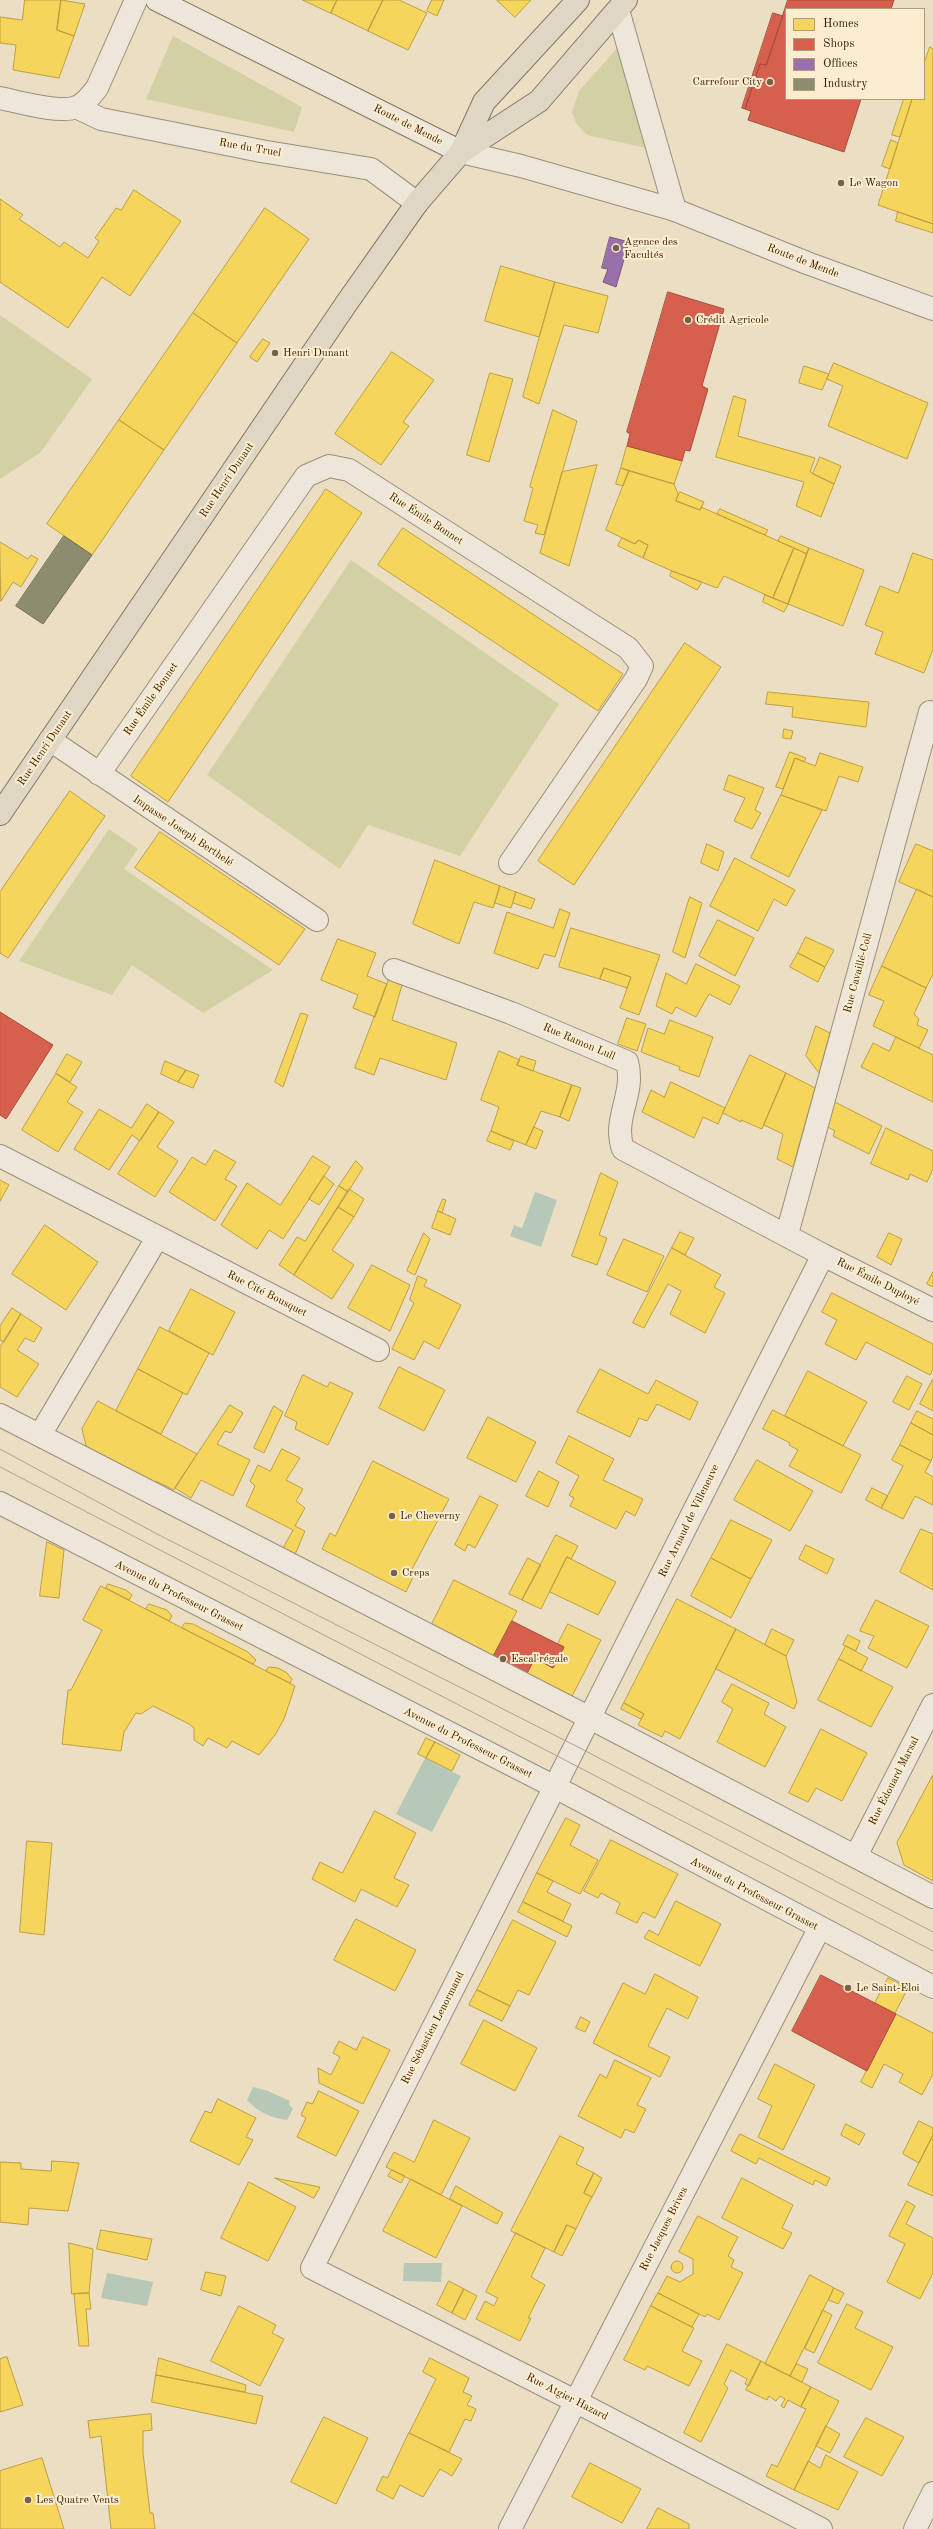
<!DOCTYPE html>
<meta charset="utf-8">
<style>
body{margin:0}
#map{position:relative;width:933px;height:2529px;overflow:hidden;background:#ebdec3;font-family:"Old Standard TT",serif}
canvas{display:block}
.legend{position:absolute;left:785px;top:8px;width:140px;height:92px;box-sizing:border-box;background:#fcedce;border:1px solid #ae9b7e;margin:0;padding:5px 7px;list-style:none;font-size:12px;color:#392007}
.legend li{display:flex;align-items:center;gap:8px;height:20px}
.legend b{width:20px;border:1px solid #ae9b7e}
</style>
<div id="map">
<canvas width="933" height="2529"></canvas>
<ul class="legend">
<li><b style="height:11px;background:#f6d55c"></b>Homes</li>
<li><b style="height:11px;background:#d6604d"></b>Shops</li>
<li><b style="height:11px;background:#9970ab"></b>Offices</li>
<li><b style="height:11px;background:#8c8c6e"></b>Industry</li>
</ul>
</div>
<script>
const ctx = document.querySelector('canvas').getContext('2d');
ctx.lineJoin = 'round';
function fillPath(path, color) { ctx.fillStyle = color; ctx.fill(path, 'evenodd'); }
function trace(path, color, width, dash) { ctx.strokeStyle = color; ctx.lineWidth = width; ctx.lineCap = dash ? 'butt' : 'round'; ctx.setLineDash(dash || []); ctx.stroke(path); }
function drawText(font, color, halo, rows, align = 'center') {
  ctx.font = font + ' "Old Standard TT",serif'; ctx.lineWidth = 4; ctx.setLineDash([]); ctx.textBaseline = 'middle'; ctx.strokeStyle = halo; ctx.fillStyle = color; for (const [text, x, y, turn = 0] of rows) {
    ctx.save(); ctx.translate(x, y); ctx.rotate((+turn || 0) * Math.PI / 180); ctx.textAlign = isNaN(turn) ? turn : align; if (halo) ctx.strokeText(text, 0, 0); ctx.fillText(text, 0, 0); ctx.restore();
  }
}
fillPath(new Path2D(`
 M173 36 302 107 294 132 146 99Z
 M619 46 646 148 587 135 576 123 572 112 579 91Z
 M0 315 92 379 41 452 0 479Z
 M351 560 559 704 460 856 368 825 340 869 207 775Z
 M109 829 138 849 124 869 273 970 203 1013 132 965 112 995 19 961Z`), '#d3d0a4');
fillPath(new Path2D(`
 M535 1192 557 1200 541 1247 510 1236 514 1225 522 1228Z
 M425 1758 461 1776 432 1832 396 1814Z
 M253 2087 268 2091 290 2101 289 2104 293 2109 287 2120C271 2118 258 2112 247 2100Z
 M404 2263H442L441 2282 403 2281Z
 M107 2273 153 2282 147 2306 101 2298Z`), '#b6c8b7');
const homes = new Path2D(`
 M25 0H61L57 30 74 36 59 78 13 70 16 45 0 43V17L22 20Z
 M61 0 85 4 74 36 57 30Z
 M303 0H337L331 13Z
 M337 0H383L368 31 331 13Z
 M383 0H399L427 13 408 50 368 31Z
 M432 0H444L437 16 427 11Z
 M497 0H531L515 17Z
 M930 47 933 49V224L878 205 912 99H924V64Z
 M904 99H912L900 137 892 135Z
 M891 140 898 143 890 169 882 166Z
 M134 190 181 221 130 296 102 277 68 328 0 282V199L23 215 19 219 47 238 60 247 64 242 88 258 99 241 95 238 116 208 121 210Z
 M265 208 309 239 237 343 193 313Z
 M898 212 933 224V233L896 221Z
 M501 266 555 282 539 337 485 321Z
 M555 282 608 296 598 333 564 325 539 404 523 397Z
 M193 313 237 343 164 450 119 420Z
 M263 339 270 343 257 362 250 357Z
 M392 352 434 380 403 422 409 426 381 465 335 434Z
 M834 363 928 403 907 459 828 426 843 386 827 379Z
 M804 366 829 374 822 390 799 383Z
 M490 373 513 379 489 462 467 455Z
 M734 396 746 400 738 436 815 458 810 472 834 484 821 517 796 506 804 482 716 457Z
 M553 410 577 421 544 535 535 533 538 525 524 521 533 488 530 487Z
 M119 420 164 450 92 555 47 524Z
 M627 446 682 461 674 484 621 468Z
 M820 457 841 466 834 484 813 474Z
 M597 465 569 566 540 553 562 472Z
 M621 468 629 471 623 486 616 484Z
 M629 471 674 484 678 494 676 501 700 510 701 507 794 548 773 598 724 576 717 588 672 571 643 558 648 545 638 540 635 544 606 530Z
 M326 489 362 513 168 802 131 776Z
 M680 492 704 502 700 510 676 501Z
 M720 509 768 530 765 535 717 514Z
 M403 528 623 674 598 711 378 565Z
 M781 536 809 548 807 554 778 541Z
 M622 538 635 544 638 540 648 545 643 558 618 546Z
 M0 542 28 559 31 555 38 559 21 587 13 582 1 601Z
 M794 548 807 554 788 604 773 598Z
 M809 548 864 570 843 626 788 604Z
 M913 553 933 560V649L924 673 875 654 883 632 865 625 880 586 898 593Z
 M672 571 702 582 697 590 670 576Z
 M765 595 788 604 784 612 763 602Z
 M685 643 721 667 574 885 538 861Z
 M768 692 869 702 866 727 792 717 793 707 766 704Z
 M784 729 793 731 791 739 783 738Z
 M790 752 806 758 804 762 795 758 783 789 776 787Z
 M820 753 863 767 858 782 839 776 826 811 781 795 795 758 815 766Z
 M729 775 764 788 755 810 761 813 752 829 734 821 745 798 724 790Z
 M70 791 105 816 8 958 0 953V892Z
 M781 795 822 810 789 877 751 858Z
 M160 832 305 929 279 965 135 868Z
 M707 844 724 852 718 871 701 863Z
 M916 844 933 851V897L899 882Z
 M735 858 795 890 786 906 774 899 758 931 710 906Z
 M435 860 500 886 493 908 474 902 459 944 413 924Z
 M500 886 516 892 511 908 495 903Z
 M917 889 933 897V974L926 988 882 966Z
 M516 892 535 899 531 909 513 903Z
 M690 897 702 903 685 958 673 952Z
 M560 909 570 913 555 957 544 954 538 969 494 953 507 912 553 928Z
 M718 920 754 938 735 976 699 956Z
 M571 928 660 955 639 1015 620 1008 631 977 604 968 600 979 559 967Z
 M806 937 834 950 825 967 798 953Z
 M338 939 376 953 367 976 387 984 375 1017 353 1008 358 995 321 980Z
 M798 953 825 967 818 982 790 967Z
 M696 964 740 986 730 1005 709 994 696 1017 676 1007 672 1014 656 1006 666 973 686 984Z
 M882 966 926 988 914 1014 919 1019 917 1025 928 1030 919 1048 873 1026 884 1001 869 995Z
 M604 968 631 977 627 988 600 979Z
 M389 979 402 985 392 1020 457 1043 446 1080 380 1058 374 1075 355 1068Z
 M301 1013 308 1015 283 1087 275 1082Z
 M627 1018 646 1024 637 1051 618 1044Z
 M670 1020 713 1037 699 1077 679 1070 680 1067 641 1052 648 1028 664 1034Z
 M816 1026 830 1033 819 1073 806 1056Z
 M896 1037 933 1055V1102L861 1067 873 1043 889 1051Z
 M499 1051 520 1060 517 1065 572 1085 560 1117 541 1111 526 1145 491 1131 499 1107 481 1100Z
 M67 1054 82 1062 70 1082 56 1073Z
 M750 1055 786 1073 762 1129 741 1120V1122L723 1113Z
 M521 1056 536 1061 533 1071 517 1065Z
 M165 1061 186 1070 178 1082 161 1074Z
 M186 1070 199 1075 193 1088 178 1082Z
 M786 1073 815 1088 793 1167 777 1159 783 1134 764 1125Z
 M56 1074 77 1087 67 1102 83 1112 58 1152 22 1130Z
 M671 1082 725 1108 718 1124 703 1117 694 1138 642 1112 651 1090 664 1097Z
 M572 1085 581 1088 569 1121 560 1117Z
 M833 1101 882 1126 869 1154 833 1136 835 1131 826 1126Z
 M147 1104 159 1112 140 1141 132 1135 109 1170 74 1149 99 1109 131 1128Z
 M159 1112 174 1122 157 1147 178 1161 155 1197 118 1174Z
 M534 1127 543 1131 536 1149 526 1145Z
 M886 1128 933 1151V1169L927 1182 910 1174 908 1180 871 1164Z
 M491 1131 514 1141 510 1150 487 1141Z
 M215 1150 236 1162 225 1179 237 1186 215 1221 169 1192 192 1157 205 1165Z
 M313 1156 330 1167 283 1239 269 1230 257 1249 221 1225 247 1183 280 1205Z
 M356 1161 363 1168 348 1192 339 1186Z
 M601 1173 618 1182 599 1235 607 1238 597 1265 572 1256Z
 M324 1176 334 1184 319 1205 309 1199Z
 M0 1180 9 1185 0 1201Z
 M339 1186 348 1192 294 1275 279 1265 297 1237 305 1241Z
 M349 1189 364 1199 354 1217 338 1207Z
 M443 1199 446 1200 442 1213 438 1211Z
 M338 1207 354 1217 332 1250 354 1265 332 1299 294 1275Z
 M438 1211 456 1219 450 1235 432 1228Z
 M45 1225 98 1262 66 1310 12 1274Z
 M680 1232 694 1238 685 1255 672 1248Z
 M424 1233 430 1239 415 1275 407 1271Z
 M889 1233 902 1239 891 1265 877 1257Z
 M624 1239 664 1256 647 1292 607 1275Z
 M672 1248 721 1275 714 1287 725 1293 705 1333 670 1314 681 1291 668 1284 644 1328 633 1323Z
 M372 1265 410 1285 390 1331 348 1308Z
 M933 1272V1287L927 1284Z
 M418 1276 427 1280 424 1286 461 1305 439 1349 424 1341 414 1360 392 1349 414 1303 410 1300Z
 M191 1289 235 1312 213 1355 169 1331Z
 M832 1293 933 1344V1369L930 1375 866 1342 856 1360 825 1344 837 1320 822 1312Z
 M12 1308 21 1314 4 1342 0 1340V1326Z
 M21 1314 42 1328 34 1342 25 1338 17 1350 39 1364 17 1397 0 1387V1347Z
 M160 1327 209 1353 187 1395 138 1369Z
 M399 1367 445 1390 424 1431 379 1408Z
 M138 1369 183 1393 161 1434 116 1411Z
 M600 1369 648 1394 656 1380 698 1402 690 1420 657 1404 647 1421 639 1418 630 1437 577 1412Z
 M808 1371 867 1402 843 1446 785 1416Z
 M303 1375 327 1387 330 1382 353 1393 328 1445 295 1429 297 1422 285 1416Z
 M907 1376 922 1384 909 1410 893 1402Z
 M933 1379V1411L920 1404Z
 M98 1401 197 1454 174 1490 156 1481 154 1484 87 1449 82 1429Z
 M230 1405 243 1413 231 1433 225 1431 217 1444 250 1460 233 1496 201 1480 191 1498 175 1488Z
 M274 1406 283 1412 264 1453 254 1448Z
 M773 1410 861 1455 841 1493 789 1466 798 1450 789 1445 790 1443 763 1429Z
 M917 1411 933 1419V1435L911 1423Z
 M488 1417 536 1442 516 1482 467 1458Z
 M911 1423 933 1435V1456L931 1461 900 1445Z
 M569 1436 614 1459 603 1480 643 1499 635 1516 626 1511 616 1529 570 1506 574 1498 569 1495 579 1476 556 1463Z
 M900 1445 931 1461 925 1472 933 1477V1505L915 1496 903 1519 881 1508 903 1466 892 1460Z
 M282 1449 300 1458 286 1480 303 1489 296 1501 305 1508 295 1526 305 1531 294 1557 282 1550 293 1530 246 1506 255 1486 250 1481 258 1465 270 1471Z
 M757 1460 813 1491 790 1531 734 1500Z
 M373 1461 449 1499 410 1573 414 1575 406 1592 322 1549 330 1533 335 1536Z
 M539 1471 559 1482 548 1507 526 1496Z
 M872 1488 888 1496 881 1508 866 1500Z
 M480 1496 498 1505 475 1548 468 1544 465 1551 455 1545Z
 M731 1520 772 1540 751 1579 711 1558Z
 M921 1529 933 1534V1590L900 1572Z
 M556 1535 578 1546 571 1559 567 1557 541 1609 522 1600Z
 M47 1542 64 1550 59 1598 40 1596Z
 M806 1545 834 1559 827 1574 799 1559Z
 M567 1557 616 1582 598 1615 550 1592Z
 M528 1558 541 1565 522 1600 509 1594Z
 M711 1558 751 1579 731 1618 691 1596Z
 M454 1580 517 1611 492 1659 430 1628Z
 M108 1584 126 1590 132 1595 129 1600 106 1588Z
 M101 1586 295 1686 284 1719 275 1735 259 1755 232 1741 227 1748 208 1738 203 1746 194 1740V1728L189 1724 153 1706 141 1714 136 1713 124 1732 121 1751 62 1744 68 1690H71L102 1630 83 1620Z
 M677 1599 736 1629 680 1739 665 1731 662 1737 638 1725 644 1714 624 1703Z
 M876 1600 929 1626 907 1668 868 1648 874 1636 860 1631Z
 M149 1604 167 1610 172 1616 169 1621 146 1609Z
 M185 1623 193 1624 248 1652 256 1660 253 1664 182 1628Z
 M568 1624 601 1640 570 1700 525 1677 535 1658 553 1668 564 1647 558 1644Z
 M736 1629 786 1656 797 1702 794 1709 716 1669Z
 M772 1629 794 1640 786 1656 765 1645Z
 M848 1635 860 1641 856 1651 843 1645Z
 M846 1646 868 1658 861 1671 839 1659Z
 M839 1659 893 1687 871 1727 818 1700Z
 M269 1667 278 1668 287 1673 292 1679 290 1683 266 1671Z
 M732 1684 769 1703 764 1714 786 1727 765 1767 717 1742 733 1709 722 1702Z
 M624 1703 644 1714 641 1719 621 1709Z
 M821 1729 867 1753 842 1801 816 1788 808 1802 789 1793Z
 M426 1738 435 1742 426 1758 418 1754Z
 M435 1742 460 1755 452 1771 426 1758Z
 M933 1775V1881L904 1865 897 1843Z
 M375 1811 416 1833 394 1878 409 1885 397 1907 361 1889 355 1902 312 1879 320 1862 342 1873Z
 M566 1818 580 1825 570 1845 598 1860 580 1894 537 1873Z
 M611 1840 678 1874 655 1918 643 1912 637 1923 616 1913 620 1903 601 1893 598 1898 584 1891Z
 M27 1841 52 1843 44 1935 20 1932Z
 M537 1873 553 1881 547 1892 571 1904 563 1921 523 1902Z
 M676 1901 721 1924 700 1966 644 1938 649 1930 658 1935Z
 M523 1902 572 1926 567 1937 518 1912Z
 M356 1919 416 1950 395 1991 334 1960Z
 M513 1920 556 1942 529 1995 518 1990 510 2006 477 1990Z
 M655 1974 698 1997 688 2019 667 2008 648 2046 670 2057 660 2077 593 2043 623 1983 645 1994Z
 M888 1978 908 1988 895 2013 875 2003Z
 M477 1990 510 2006 502 2021 469 2005Z
 M896 2014 933 2033V2074L922 2095 899 2082 903 2074 884 2064 872 2088 861 2082Z
 M581 2017 590 2022 585 2032 576 2028Z
 M484 2020 537 2048 515 2091 461 2064Z
 M363 2037 390 2050 363 2104 319 2083 318 2068 331 2075 340 2057 333 2053 339 2041 356 2050Z
 M615 2060 651 2078 637 2105 646 2109 634 2133 625 2129 621 2138 578 2116 600 2074 606 2078Z
 M775 2064 815 2085 783 2150 758 2137 772 2106 758 2099Z
 M319 2091 359 2111 336 2156 297 2137 306 2118 301 2115 307 2102 312 2104Z
 M218 2099 256 2118 246 2137 253 2140 239 2165 190 2141 205 2111 211 2113Z
 M434 2120 470 2138 441 2195 386 2167 394 2152 414 2162Z
 M919 2121 933 2128V2135L919 2163 903 2154Z
 M846 2124 865 2134 859 2145 841 2135Z
 M740 2134 830 2178 826 2186 815 2180 813 2185 759 2158 756 2164 731 2151Z
 M933 2135V2196L908 2185Z
 M560 2136 584 2148 576 2164 594 2173 584 2193 592 2197 587 2206 576 2229 567 2225 554 2252 511 2231Z
 M52 2161 79 2163 68 2211 29 2208 28 2225 0 2222V2162L21 2163V2169L51 2171Z
 M392 2170 405 2176 401 2183 388 2176Z
 M594 2173 602 2178 592 2197 584 2193Z
 M275 2178 320 2187 314 2198Z
 M742 2178 793 2205 782 2228 792 2233 783 2249 722 2218Z
 M411 2179 462 2206 436 2258 383 2231Z
 M249 2182 296 2207 268 2261 221 2238Z
 M456 2186 503 2213 497 2224 450 2199Z
 M907 2201 915 2206 906 2224 933 2238V2273L920 2299 887 2282 905 2244 889 2236Z
 M698 2216 738 2237 728 2256 734 2260 731 2267 743 2273 719 2320 707 2314 705 2317 658 2293 667 2276 680 2282 693 2274V2259L679 2252Z
 M567 2225 576 2229 562 2256 554 2252Z
 M101 2230 152 2239 147 2260 97 2249Z
 M516 2233 545 2248 531 2277 545 2285 528 2318H531L520 2341 476 2319 485 2301 494 2306 498 2298 486 2292Z
 M69 2243 93 2249 89 2293 72 2294Z
 M671 2267a6 6 0 1 1 12 0a6 6 0 1 1-12 0Z
 M206 2272 226 2276 221 2296 201 2290Z
 M810 2275 834 2288 790 2376 765 2364Z
 M449 2281 464 2289 452 2313 437 2305Z
 M834 2288 844 2293 838 2304 829 2300Z
 M464 2289 477 2296 465 2320 452 2313Z
 M89 2293 91 2309H86L89 2346H79L74 2294Z
 M658 2293 699 2314 692 2327 651 2306Z
 M847 2304 863 2312 855 2328 893 2347 871 2390 818 2363Z
 M239 2306 276 2325 272 2333 284 2339 260 2386 211 2361Z
 M651 2306 694 2328 682 2351 702 2361 689 2386 647 2366 645 2370 624 2360Z
 M823 2310 832 2315 814 2353 805 2349Z
 M727 2344 761 2361 749 2386 745 2384 747 2379 731 2370 724 2384 728 2388 701 2442 684 2433Z
 M7 2357 23 2405 0 2412V2359Z
 M159 2358 246 2385 245 2392 156 2375Z
 M430 2358 469 2378 463 2392 472 2396 467 2405 476 2409 471 2421 465 2419 449 2452 409 2433 436 2379 423 2372Z
 M761 2361 811 2387 801 2407 788 2400 784 2408 781 2406 785 2399 780 2396 776 2401 769 2396 767 2400 746 2390Z
 M797 2364 808 2369 802 2382 790 2376Z
 M156 2375 263 2396 256 2424 152 2402Z
 M811 2387 839 2401 794 2490 766 2476 772 2464 777 2467 806 2409 801 2407Z
 M151 2414 152 2430 143 2431V2453L150 2513H153L155 2529H111L101 2436 90 2438 88 2421Z
 M324 2417 368 2438 336 2504 291 2482Z
 M866 2418 904 2437 882 2476 844 2457Z
 M826 2426 840 2434 830 2453 816 2446Z
 M409 2433 462 2459 452 2476 440 2469 423 2497 400 2485 393 2499 376 2490 383 2476 387 2478Z
 M826 2455 858 2472 838 2510 794 2490 808 2461 820 2468Z
 M42 2458 64 2529H0V2471Z
 M590 2463 641 2489 622 2523 572 2497Z
 M658 2508 689 2524V2529H647Z`);
fillPath(homes, '#f6d55c');
trace(homes, '#bd9f42', 1);
const shops = new Path2D(`
 M788 0H894L891 9H786V99H861L844 152 748 120 751 111 745 109 760 64 766 65Z
 M773 13 783 16 766 65 760 64 745 109 742 108Z
 M668 292 724 309 702 386 708 389 690 451 685 450 682 461 627 446 630 434 627 432Z
 M0 1012 53 1045 6 1119 0 1115Z
 M512 1621 564 1647 553 1668 535 1658 525 1677 492 1659Z
 M821 1975 896 2014 867 2071 792 2031Z`);
fillPath(shops, '#d6604d');
trace(shops, '#a74d38', 1);
const offices = new Path2D(`
 M610 237 629 242 616 287 603 282 608 269 602 268Z`);
fillPath(offices, '#9970ab');
trace(offices, '#7c587a', 1);
const industry = new Path2D(`
 M64 536 92 555 43 624 16 606Z`);
fillPath(industry, '#8c8c6e');
trace(industry, '#736c4f', 1);
const pedestrian = new Path2D(`
 M618 10 675 210
 M261 151 371 169 417 203`);
const minor = new Path2D(`
 M0 98C19 102 60 114 77 107 86 103 91 95 97 88L136 0
 M76 107 101 119 261 151
 M50 740 317 920
 M99 774 306 476 329 466 349 470 628 648 642 666 636 679 510 863
 M394 970 511 1013 627 1062C636 1094 612 1118 623 1149L823 1255 933 1310
 M0 1156 378 1350
 M787 1234 930 712
 M0 1415 590 1718 933 1897
 M40 1435 157 1238
 M0 1503 555 1787 933 1987
 M856 1856 933 1705
 M510 2529 819 1929
 M821 2529 575 2401 312 2268 823 1255
 M915 2529 933 2493`);
const tertiary = new Path2D(`
 M461 152 521 166 675 210 807 263 933 309`);
const secondary = new Path2D(`
 M157 0 461 152`);
const primary = new Path2D(`
 M461 152 539 101 626 0
 M0 814 346 304 417 203 461 152 484 102 578 0`);
trace(pedestrian, '#9a8f7d', 24);
trace(minor, '#9a8f7d', 24);
trace(tertiary, '#9a8f7d', 24);
trace(secondary, '#807664', 24);
trace(primary, '#807664', 24);
trace(pedestrian, '#ede6d9', 22);
trace(minor, '#ede6d9', 22);
trace(tertiary, '#ede6d9', 22);
trace(secondary, '#ede6d9', 22);
trace(primary, '#e0d6c4', 22);
trace(new Path2D(`
 M0 1449 157 1534 576 1746 933 1932
 M0 1467 933 1951`), '#aaa296', 1);
for (const [x, y, r, color] of [
 [770,82,4,"#776249"],
 [841,183,4,"#776249"],
 [616,248,4,"#776249"],
 [688,320,4,"#776249"],
 [275,353,4,"#776249"],
 [392,1516,4,"#776249"],
 [394,1573,4,"#776249"],
 [503,1659,4,"#776249"],
 [848,1988,4,"#776249"],
 [28,2500,4,"#776249"]
]) { const dot = new Path2D(); dot.arc(x, y, r, 0, 2 * Math.PI); ctx.fillStyle = color; ctx.fill(dot); trace(dot, '#fcedce', 1.5); }
drawText('11px', '#392007', '#fcedce', [
 ["Carrefour City",762,82,"right"],
 ["Le Wagon",849,183],
 ["Agence des",624,242],
 ["Facultés",624,255],
 ["Crédit Agricole",696,320],
 ["Henri Dunant",283,353],
 ["Le Cheverny",400,1516],
 ["Creps",402,1573],
 ["Escal'régale",511,1659],
 ["Le Saint-Eloi",856,1988],
 ["Les Quatre Vents",36,2500]
], 'left');
drawText('11px', '#392007', '#fcedce', [
 ["Route de Mende",408,125,27],
 ["Rue du Truel",250,148,10],
 ["Route de Mende",803,261,21],
 ["Rue Henri Dunant",227,480,-56],
 ["Rue Émile Bonnet",426,519,33],
 ["Rue Émile Bonnet",151,699,-55],
 ["Rue Henri Dunant",45,748,-56],
 ["Impasse Joseph Berthelé",183,831,34],
 ["Rue Cavaillé-Coll",858,973,-75],
 ["Rue Ramon Lull",579,1042,23],
 ["Rue Émile Duployé",878,1282,27],
 ["Rue Cité Bousquet",267,1294,27],
 ["Rue Arnaud de Villeneuve",689,1521,-64],
 ["Avenue du Professeur Grasset",179,1596,27],
 ["Avenue du Professeur Grasset",468,1743,27],
 ["Rue Édouard Marsal",894,1781,-63],
 ["Avenue du Professeur Grasset",754,1894,28],
 ["Rue Sébastien Lenormand",433,2028,-63],
 ["Rue Jacques Brives",664,2229,-63],
 ["Rue Atgier Hazard",567,2397,27]
]);
</script>
